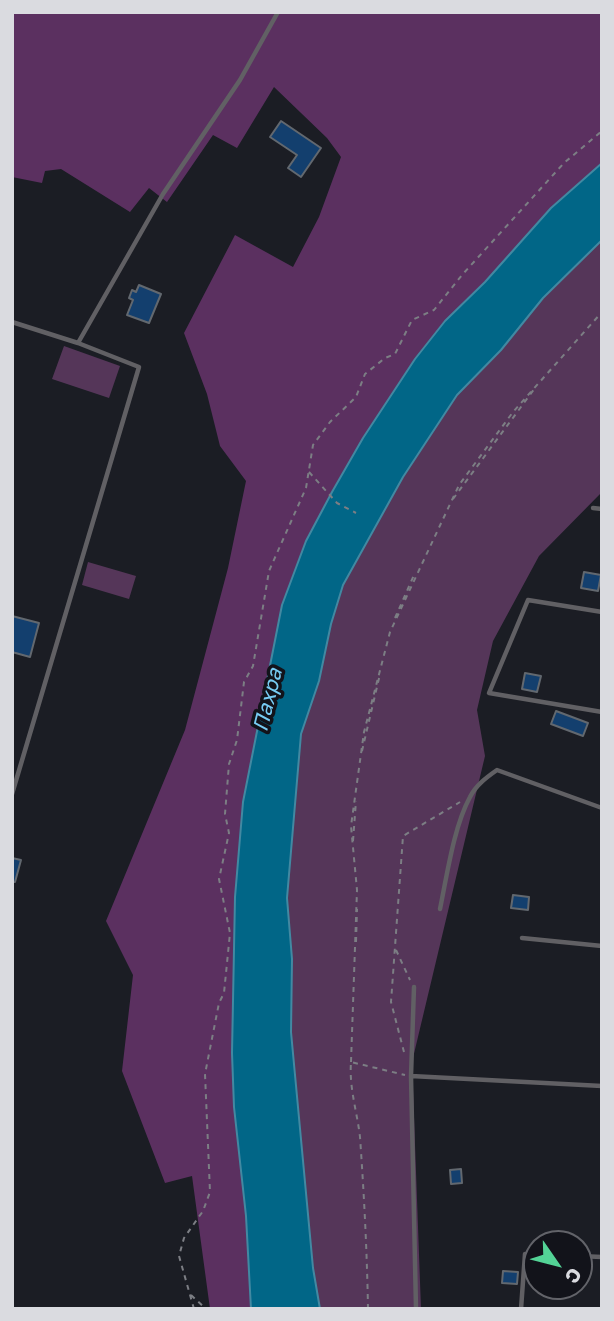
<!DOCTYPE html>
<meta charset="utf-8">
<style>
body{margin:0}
#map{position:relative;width:614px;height:1321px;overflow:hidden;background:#1b1d24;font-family:"Golos Text",sans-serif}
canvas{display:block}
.frame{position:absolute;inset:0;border:14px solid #dadbe0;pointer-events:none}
.north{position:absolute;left:523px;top:1230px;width:70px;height:70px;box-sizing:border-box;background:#12131a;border:2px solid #626369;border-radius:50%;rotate:125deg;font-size:19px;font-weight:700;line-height:28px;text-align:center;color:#dadbe0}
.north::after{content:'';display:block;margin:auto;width:24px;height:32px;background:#53d396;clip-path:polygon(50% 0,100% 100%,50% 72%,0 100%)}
</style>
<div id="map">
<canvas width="614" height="1321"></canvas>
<div class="frame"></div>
<div class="north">С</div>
</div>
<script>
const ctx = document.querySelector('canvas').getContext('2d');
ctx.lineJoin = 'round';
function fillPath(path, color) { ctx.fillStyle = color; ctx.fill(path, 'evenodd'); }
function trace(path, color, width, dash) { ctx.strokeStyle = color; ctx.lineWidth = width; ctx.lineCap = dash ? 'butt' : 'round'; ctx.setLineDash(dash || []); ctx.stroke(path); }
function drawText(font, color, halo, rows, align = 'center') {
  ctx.font = font + ' "Golos Text",sans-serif'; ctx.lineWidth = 7; ctx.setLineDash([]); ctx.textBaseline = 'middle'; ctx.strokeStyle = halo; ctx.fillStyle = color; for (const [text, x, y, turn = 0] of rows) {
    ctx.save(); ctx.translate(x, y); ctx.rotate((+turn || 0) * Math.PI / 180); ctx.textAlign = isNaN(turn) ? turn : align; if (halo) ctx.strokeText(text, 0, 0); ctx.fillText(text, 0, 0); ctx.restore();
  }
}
fillPath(new Path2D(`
 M602 240V492L539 556 493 641 477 710 485 756 412 1062 421 1309H320L313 1268 291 1032 292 959 287 898 301 734 319 681 331 624 343 585 403 477 457 395 501 350 543 298Z
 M64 346 120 366 109 398 52 379Z
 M88 562 136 576 129 599 82 585Z`), '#553659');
fillPath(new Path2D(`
 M12 12H602V163L551 208 485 282 445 321 415 359 363 438 332 492 306 541 282 605 243 802 235 897 232 1053 234 1107 246 1216 251 1309H210L192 1176 165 1183 122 1071 133 975 106 921 185 730 228 568 246 481 220 446 207 394 184 333 235 235 293 267 319 217 341 157 327 138 274 87 237 148 213 135 167 202 149 188 130 212 61 169 45 171 42 183 12 177Z`), '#5b3060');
const water = new Path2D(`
 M602 163V240L543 298 501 350 457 395 403 477 343 585 331 624 319 681 301 734 287 898 292 959 291 1032 313 1268 320 1309H251L246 1216 234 1107 232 1053 235 897 243 802 282 605 306 541 332 492 363 438 415 359 445 321 485 282 551 208Z`);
fillPath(water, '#016687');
trace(water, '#4289a2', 2);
const building = new Path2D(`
 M281 121 321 148 301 177 288 168 297 155 270 137Z
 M139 285 161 294 149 323 127 315 133 300 129 298 132 290 136 292Z
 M584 572 601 575 598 591 581 588Z
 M12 616 39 623 30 657 12 652Z
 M525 673 541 676 537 692 522 689Z
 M556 711 588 723 583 736 551 724Z
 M12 858 21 860 15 882H12Z
 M513 895 529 897 528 910 511 908Z
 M461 1169 462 1183 451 1184 450 1170Z
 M503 1271 518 1272 517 1284 502 1283Z`);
fillPath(building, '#133f6e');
trace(building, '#62686f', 2);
trace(new Path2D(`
 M309 472 337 503 356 513
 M453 499 535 388
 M395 618 414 575
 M362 751 380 674
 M353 841 356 801
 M356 942 357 909
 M396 950 410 980
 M404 1052 391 1002 403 836 460 802
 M351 1062 357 890 351 826 364 732 390 632 459 485 513 412 602 312
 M191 1295 206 1309
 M194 1309 179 1256 184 1238 203 1211 210 1192 205 1074 219 1003 224 993 230 933 219 879 229 833 225 814 229 764 237 740 244 682 253 666 269 571 306 488 313 445 330 422 356 397 365 374 385 358 395 354 412 320 434 310 462 275 564 163 602 131
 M368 1309C367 1251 364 1194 360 1137 357 1111 349 1088 351 1062L405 1075`), '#7c7e84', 2, [5, 5]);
trace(new Path2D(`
 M12 322 78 343 139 367 12 794
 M78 343 163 194 240 80 278 12
 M593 508 602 509
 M602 612 528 600 489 693 602 712
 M440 909C447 875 454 826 470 797 476 785 487 777 497 770L602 808
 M522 938 602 946
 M414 987 411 1076 416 1309
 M411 1076 602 1086
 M579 1256 602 1257
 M521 1309 525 1254H537`), '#616064', 4.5);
drawText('italic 21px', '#77ccf3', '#12131a', [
 ["Пахра",268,700,-76]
]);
</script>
